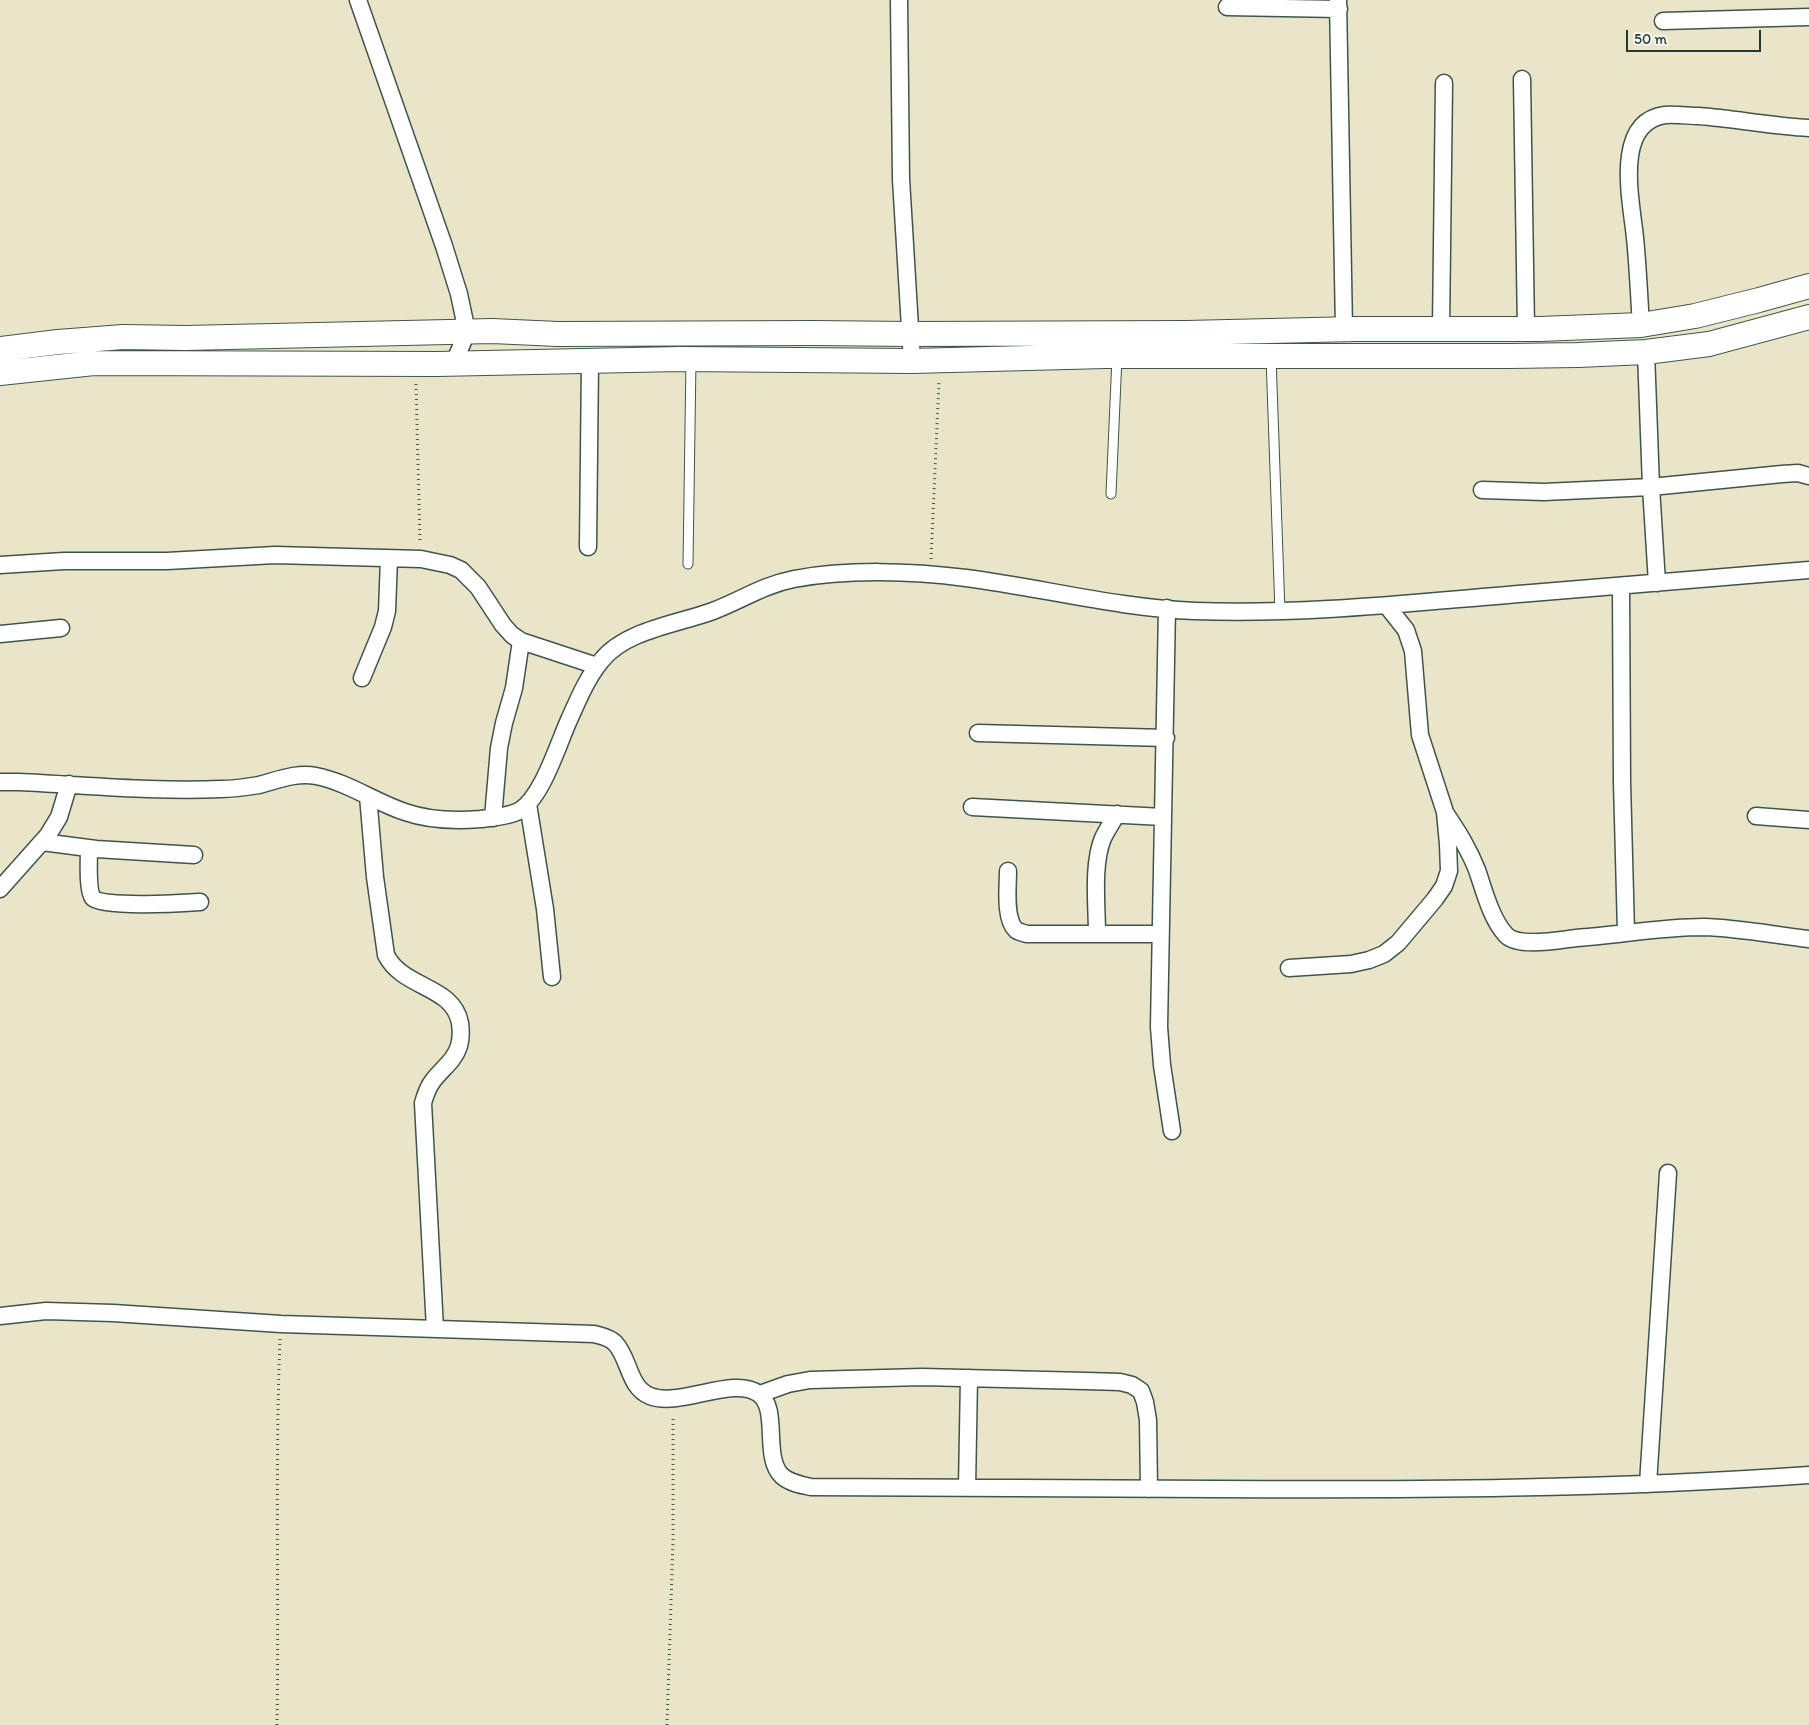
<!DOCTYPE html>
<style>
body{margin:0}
#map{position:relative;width:1809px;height:1725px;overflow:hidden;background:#eae5c9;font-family:Itim,sans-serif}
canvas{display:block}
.scale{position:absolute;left:1626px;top:30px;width:135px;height:22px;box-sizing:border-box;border:2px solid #1f3d34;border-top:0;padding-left:6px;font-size:15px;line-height:18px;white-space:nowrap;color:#1f3d34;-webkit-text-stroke:4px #f6f6f2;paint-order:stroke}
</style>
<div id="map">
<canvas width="1809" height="1725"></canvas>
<div class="scale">50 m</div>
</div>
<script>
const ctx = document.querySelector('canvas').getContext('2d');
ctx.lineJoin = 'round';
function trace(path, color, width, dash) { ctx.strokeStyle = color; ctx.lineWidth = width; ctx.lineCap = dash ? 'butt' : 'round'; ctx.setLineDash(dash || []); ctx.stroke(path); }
const lane = new Path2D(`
 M1271 357 1280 612
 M1111 494 1117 357
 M688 564 691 360`);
const street = new Path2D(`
 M358 0 444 246 459 294 467 332 454 363
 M899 0 901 179 912 361
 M1338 0 1344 329
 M1227 7 1339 9
 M1663 21 1809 17
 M1522 79 1526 329
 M1641 325C1639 296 1638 267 1635 238 1632 204 1612 122 1665 115 1676 114 1689 116 1699 116 1736 119 1772 126 1809 128
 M1441 329 1444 83
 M1646 352 1651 487 1657 583
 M1482 490 1544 492 1651 487 1782 474 1798 473 1809 476
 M588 547 590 361
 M0 565 64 561H167L275 555 421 559 450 565 461 570 478 587 503 625 512 635 521 641 597 666
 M1621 586 1622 782 1626 932
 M1167 608 1159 1027 1162 1065 1172 1131
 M0 634 61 628
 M362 678 383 627 387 611 389 559
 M978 733 1166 738
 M0 782H19C86 785 154 792 221 789 234 789 247 787 259 785 278 780 297 772 316 776 347 782 375 802 405 812 428 820 457 821 481 819 494 817 507 817 519 811 542 798 558 744 569 720 578 700 587 678 601 661 625 630 678 624 713 611 742 600 763 585 794 579 847 569 912 571 966 578 1043 588 1118 608 1195 611 1309 615 1417 602 1531 593 1624 585 1716 578 1809 570
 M368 796 375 877 386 955C403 989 453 985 460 1023 461 1030 461 1039 459 1046 454 1062 441 1069 432 1082 427 1089 425 1096 423 1103L435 1329
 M528 804 545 909 552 977
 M972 807 1163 817
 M1446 814C1458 832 1469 849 1477 870 1484 890 1491 919 1506 935 1518 948 1559 940 1576 938 1619 935 1661 927 1704 927 1739 928 1774 935 1809 939
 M1756 816 1809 820
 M493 818 499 748 504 723 514 688 521 641
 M42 842 96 849 194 855
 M89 848C89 859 87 890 93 898 100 908 185 903 200 902
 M1008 871C1008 886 1004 919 1016 930 1019 932 1023 933 1027 934H1160
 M0 889 48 835 59 817 69 784
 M1097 934C1097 906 1092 864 1103 838 1107 830 1112 822 1117 814
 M1289 968 1351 964 1369 960 1384 954 1398 943 1435 899 1444 886 1449 871 1448 844 1445 812 1420 735 1413 651 1406 630 1387 606
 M0 1316 46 1311 113 1313 281 1324 594 1334C601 1336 609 1337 615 1343 630 1359 628 1387 650 1396 680 1408 734 1375 759 1394 780 1409 762 1457 782 1476 790 1483 801 1485 811 1487 946 1488 1082 1488 1217 1489 1415 1490 1612 1489 1809 1475
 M760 1394 788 1384 810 1380 922 1377 1086 1381 1120 1382 1132 1385 1141 1391 1145 1402 1148 1420 1149 1489
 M1648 1484 1668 1173
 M967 1488 969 1378`);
const secondary = new Path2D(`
 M0 349 58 342 123 337 186 338 492 331 558 334 813 333 910 334 1186 333 1355 329H1540L1641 325 1695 316 1759 300 1809 286
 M0 373 94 363 437 364 680 359 912 361 1106 356H1510L1578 355 1646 352 1709 344 1809 317`);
trace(lane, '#3d564a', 11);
trace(street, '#3d564a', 19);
trace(secondary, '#3d564a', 26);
trace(new Path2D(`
 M416 384 420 543
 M931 559 939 381
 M277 1725C279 1596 275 1468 280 1339
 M667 1725 673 1541V1415`), '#3d564a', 3, [1, 4]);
trace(lane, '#fff', 9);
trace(street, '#fff', 16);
trace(secondary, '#fff', 24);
</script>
